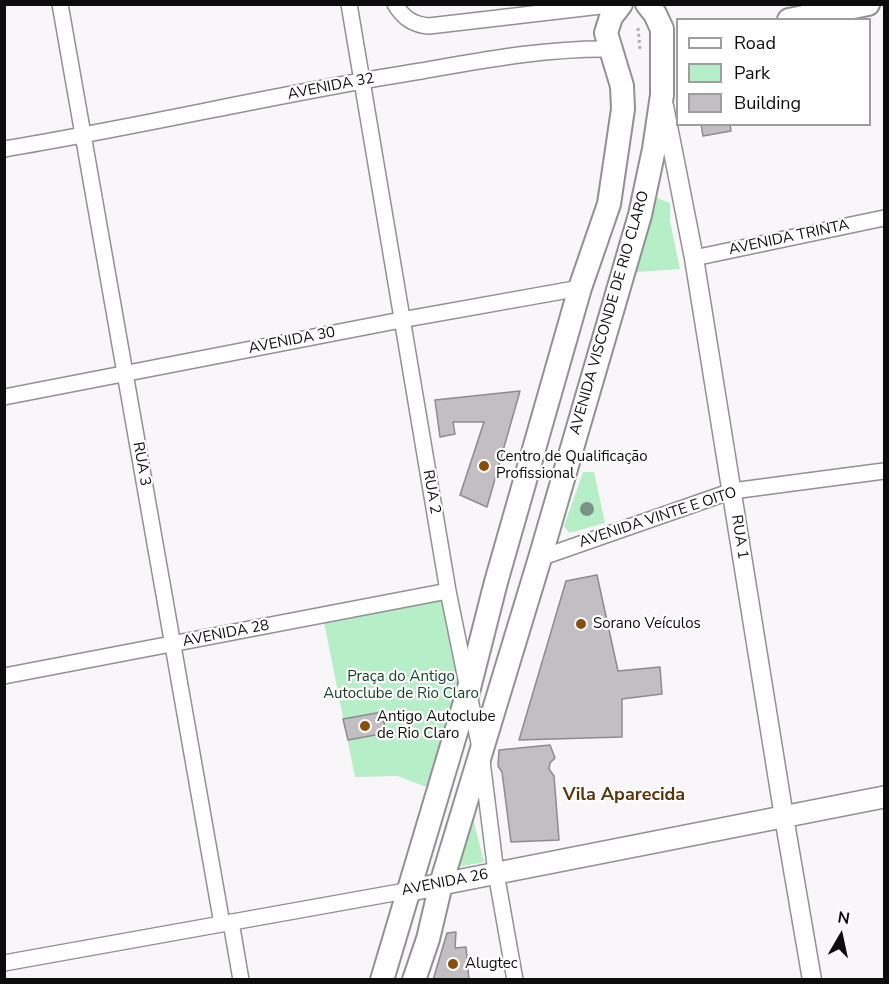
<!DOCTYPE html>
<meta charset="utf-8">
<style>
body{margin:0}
#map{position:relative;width:889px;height:984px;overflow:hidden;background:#f8f6f9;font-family:"Nunito Sans",sans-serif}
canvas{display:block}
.frame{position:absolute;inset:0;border:6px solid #0d0c0d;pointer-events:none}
.legend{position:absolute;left:676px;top:18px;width:195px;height:108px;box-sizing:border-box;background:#fff;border:2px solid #9e9e9e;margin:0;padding:8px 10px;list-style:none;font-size:18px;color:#0d0c0d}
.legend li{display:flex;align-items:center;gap:12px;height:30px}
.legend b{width:30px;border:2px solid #9e9e9e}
.north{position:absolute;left:811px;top:906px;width:60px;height:60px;-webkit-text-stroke:4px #fff;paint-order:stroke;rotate:9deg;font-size:16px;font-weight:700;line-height:24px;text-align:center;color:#0d0c0d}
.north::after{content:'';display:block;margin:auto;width:21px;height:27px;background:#0d0c0d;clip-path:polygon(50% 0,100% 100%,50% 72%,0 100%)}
</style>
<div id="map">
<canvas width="889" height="984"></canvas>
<div class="frame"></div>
<ul class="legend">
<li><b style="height:8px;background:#fff"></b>Road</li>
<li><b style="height:16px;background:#b6eec8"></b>Park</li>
<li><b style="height:16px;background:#c1bfc2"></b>Building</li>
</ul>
<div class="north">N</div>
</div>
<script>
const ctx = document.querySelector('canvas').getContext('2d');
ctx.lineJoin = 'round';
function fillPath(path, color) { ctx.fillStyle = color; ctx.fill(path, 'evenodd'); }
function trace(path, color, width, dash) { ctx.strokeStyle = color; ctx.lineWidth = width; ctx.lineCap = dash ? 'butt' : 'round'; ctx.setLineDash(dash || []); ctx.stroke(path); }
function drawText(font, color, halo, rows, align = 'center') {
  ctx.font = font + ' "Nunito Sans",sans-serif'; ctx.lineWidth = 4.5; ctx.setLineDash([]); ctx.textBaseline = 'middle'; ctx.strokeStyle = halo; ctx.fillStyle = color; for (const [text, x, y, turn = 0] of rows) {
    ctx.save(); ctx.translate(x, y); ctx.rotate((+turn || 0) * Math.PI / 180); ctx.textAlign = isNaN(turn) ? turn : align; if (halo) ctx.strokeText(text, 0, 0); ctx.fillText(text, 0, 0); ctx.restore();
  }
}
fillPath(new Path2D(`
 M657 198 670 203V221L680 269 636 272Z
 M583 472H594L605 523 569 533 564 526Z
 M444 593 467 692 438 791 397 776 355 777 323 617Z
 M471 810 484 862 458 867Z`), '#b6eec8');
const building = new Path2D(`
 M701 124H730L731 131 703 136Z
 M520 391 487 507 460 495 484 422H453L455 434 440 437 435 400Z
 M597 575 618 671 660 667 662 694 622 699V737L519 740 566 581Z
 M382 712 386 733 348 740 343 719Z
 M550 745 555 758 550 763 549 769 554 776 559 840 511 842 502 772 498 766 499 750Z
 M456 932 455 948 466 947 469 980H433L447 933Z`);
fillPath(building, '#c1bfc2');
trace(building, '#8c8b8e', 1.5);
const minor = new Path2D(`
 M60 4 222 924
 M349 4 448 591 481 753 496 873 515 980
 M395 4C403 18 413 25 429 26L618 4
 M4 149C144 126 281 93 421 71 484 60 546 48 611 49
 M694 258 884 218
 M4 397 401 320 580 288
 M540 558 732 491 884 471
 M4 676 448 591
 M231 922 241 980
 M4 963 411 890`);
const tertiary = new Path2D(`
 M664 106 694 258 784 817 812 980`);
const secondary = new Path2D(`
 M411 890 884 797`);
const primary = new Path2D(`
 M789 20 868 4
 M382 980 468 692 496 582 580 288 609 204 623 109 622 86 606 33 611 17 621 4
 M414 980 428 939 441 884 540 558 640 215 654 149 662 95V29L655 14 647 4`);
trace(minor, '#929093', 18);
trace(tertiary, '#929093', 21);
trace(secondary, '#929093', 24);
trace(primary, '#929093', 26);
trace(new Path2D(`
 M638 28 640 49`), '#b1b0b2', 3, [3, 3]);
trace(minor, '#fff', 15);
trace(tertiary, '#fff', 18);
trace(secondary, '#fff', 21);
trace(primary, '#fff', 22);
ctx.fillStyle = '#7b9386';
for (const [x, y] of [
 [587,509]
]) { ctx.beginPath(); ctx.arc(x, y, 7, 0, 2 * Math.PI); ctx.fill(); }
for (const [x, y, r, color] of [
 [484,466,6,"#8a4d0d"],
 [581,624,6,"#8a4d0d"],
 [365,726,6,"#8a4d0d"],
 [453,964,6,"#8a4d0d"]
]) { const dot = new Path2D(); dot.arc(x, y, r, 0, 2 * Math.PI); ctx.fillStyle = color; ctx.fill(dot); trace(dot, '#fff', 2); }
drawText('15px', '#0d0c0d', '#fff', [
 ["AVENIDA 32",331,87,-11],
 ["AVENIDA TRINTA",789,238,-12],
 ["AVENIDA VISCONDE DE RIO CLARO",610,313,-74],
 ["AVENIDA 30",292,341,-11],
 ["RUA 3",141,464,80],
 ["RUA 2",431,492,80],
 ["AVENIDA VINTE E OITO",658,518,-18],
 ["RUA 1",739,537,81],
 ["AVENIDA 28",226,634,-11],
 ["AVENIDA 26",445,883,-11]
]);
drawText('15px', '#0d0c0d', '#fff', [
 ["Centro de Qualificação",496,457],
 ["Profissional",496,474],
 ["Sorano Veículos",593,624],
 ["Antigo Autoclube",377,717],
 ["de Rio Claro",377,734],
 ["Alugtec",465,964]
], 'left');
drawText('15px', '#144228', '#fff', [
 ["Praça do Antigo",401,677],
 ["Autoclube de Rio Claro",401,694]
]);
drawText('bold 18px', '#5c3207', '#fff', [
 ["Vila Aparecida",624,796]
]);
</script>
